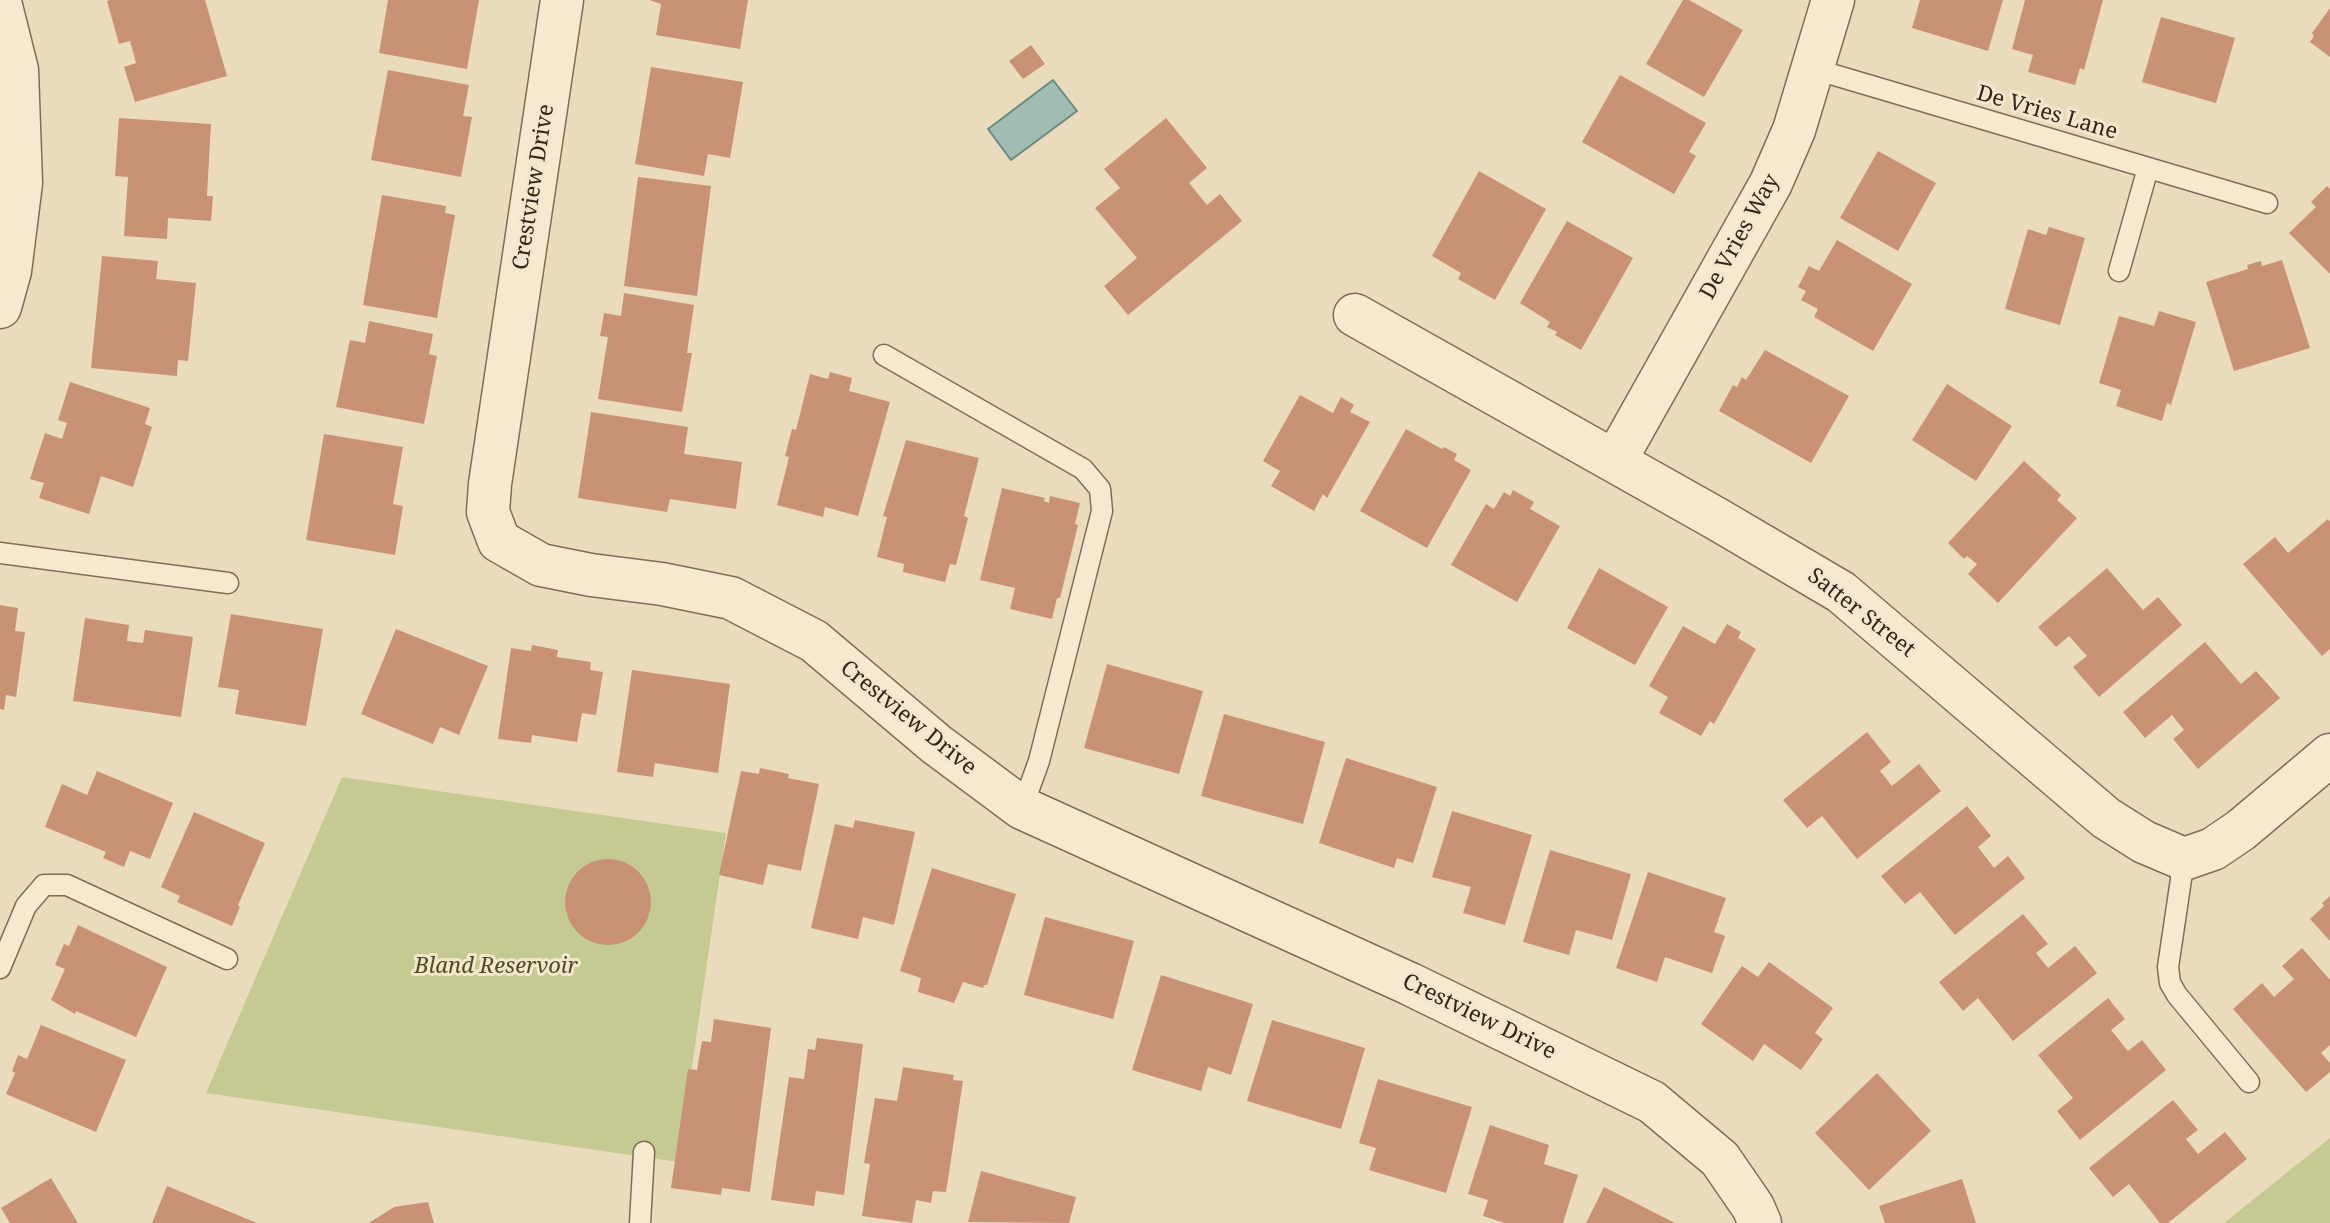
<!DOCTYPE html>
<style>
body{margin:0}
canvas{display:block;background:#ebdbbd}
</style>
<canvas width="2330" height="1223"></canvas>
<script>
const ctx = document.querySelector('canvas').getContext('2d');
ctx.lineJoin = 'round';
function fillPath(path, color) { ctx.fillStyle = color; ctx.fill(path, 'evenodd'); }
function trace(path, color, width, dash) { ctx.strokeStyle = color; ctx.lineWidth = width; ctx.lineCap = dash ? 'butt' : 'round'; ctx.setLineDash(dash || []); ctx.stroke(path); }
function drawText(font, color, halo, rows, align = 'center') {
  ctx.font = font + ' "Noto Serif",serif'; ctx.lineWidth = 6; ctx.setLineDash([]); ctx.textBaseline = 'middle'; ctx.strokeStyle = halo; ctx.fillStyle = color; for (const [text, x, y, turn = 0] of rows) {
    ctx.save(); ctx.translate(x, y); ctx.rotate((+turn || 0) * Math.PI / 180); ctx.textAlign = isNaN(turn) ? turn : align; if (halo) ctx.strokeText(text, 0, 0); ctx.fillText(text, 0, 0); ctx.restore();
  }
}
fillPath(new Path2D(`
 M342 777 726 833 678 1162 206 1093Z
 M2330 1138V1223H2224Z`), '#c5c992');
const water = new Path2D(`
 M1053 80 1077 111 1011 160 988 129Z`);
fillPath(water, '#a1bdb3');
trace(water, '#698a80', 2);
fillPath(new Path2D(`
 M110 0H205L227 76 135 102 124 67 136 63 130 41 119 44 107 1Z
 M388 0H479L467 69 379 53Z
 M649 0H748L740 49 656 35 661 4Z
 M1683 0H1689L1743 30 1704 97 1646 64Z
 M1920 0H2003L1988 51 1912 28Z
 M2025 0H2103L2084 70 2080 68 2075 85 2028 72 2033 55 2012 49Z
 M2330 8V57L2310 42 2314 36 2312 33Z
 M2161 17 2235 38 2216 103 2142 82Z
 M1031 45 1045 64 1023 79 1009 61Z
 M651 67 743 82 730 158 708 154 704 176 635 164Z
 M388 70 469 85 463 116 472 117 461 177 371 160Z
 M1620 75 1706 123 1689 152 1696 156 1674 194 1582 142Z
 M119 118 211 124 207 196H213L211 221 168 218 167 239 124 236 128 177 115 176Z
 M1166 118 1207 168 1189 183 1207 205 1220 194 1242 221 1128 315 1104 286 1137 258 1095 208 1120 188 1104 169Z
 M1878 151 1936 183 1898 251 1840 218Z
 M1479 171 1546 209 1495 300 1458 279 1461 273 1432 256Z
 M638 177 711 186 697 296 624 286Z
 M2327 186 2330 189V274L2289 233 2316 207 2311 202Z
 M382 195 446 206 445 213 455 215 437 318 363 305Z
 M1567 221 1633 258 1581 350 1555 335 1557 332 1547 327 1550 322 1520 303Z
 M2049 227 2085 238 2060 325 2005 309 2028 229 2046 235Z
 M1837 240 1912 284 1873 351 1814 317 1818 309 1801 300 1806 291 1798 287 1809 266 1819 271Z
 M102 256 158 261 156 279 196 283 188 361 178 360 177 376 91 368Z
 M2282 260 2310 348 2234 371 2206 282 2248 269 2247 265 2261 261 2262 266Z
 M624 293 694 305 687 353H692L682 412 598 399 608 337 600 336 604 313 621 316Z
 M2159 311 2196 322 2171 405 2167 403 2162 421 2116 406 2121 390 2099 383 2119 316 2154 326Z
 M369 321 433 334 429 354 437 356 424 424 336 407 350 340 365 343Z
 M1765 350 1849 396 1811 463 1719 411 1733 385 1737 387 1742 377 1746 380Z
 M830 372 852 378 849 391 890 402 858 516 825 507 823 517 777 505 789 457 785 456 792 429 796 430 810 374 828 379Z
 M70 382 150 408 145 424 152 427 133 487 101 476 89 514 39 498 44 483 30 479 45 433 62 439 67 423 58 420Z
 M1947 384 2012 426 1976 481 1912 440Z
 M1300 395 1333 413 1341 397 1354 405 1350 412 1370 422 1327 498 1323 494 1314 511 1271 486 1280 471 1263 461Z
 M591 412 688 427 684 454 742 462 736 509 670 499 667 512 578 498Z
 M1406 429 1442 449 1444 447 1457 454 1454 460 1471 470 1427 548 1360 511Z
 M324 434 403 447 393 504 403 506 395 555 306 540Z
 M906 440 979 458 964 516 968 518 956 565 950 564 945 582 903 572 904 564 877 557 887 517 883 516Z
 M2024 461 2061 495 2057 500 2077 518 1998 603 1968 574 1977 564 1967 556 1964 559 1948 543Z
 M1002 488 1045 498 1044 501 1049 503 1050 496 1080 503 1075 524 1078 525 1060 598H1057L1052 619 1010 609 1015 588 980 580Z
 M1513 490 1534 502 1530 509 1560 526 1517 602 1451 565 1486 504 1494 509 1504 492 1510 496Z
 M2328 519 2330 522V649L2322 656 2243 564 2275 537 2288 553Z
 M1599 568 1668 607 1635 665 1567 628Z
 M2107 568 2143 610 2158 597 2182 625 2099 697 2073 667 2087 656 2069 636 2056 647 2038 627Z
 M0 605 18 608 15 631 25 632 16 697 6 695 4 710 0 709Z
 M231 614 323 629 306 726 235 714 239 690 218 687Z
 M85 618 129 625 127 641 143 643 145 630 193 637 181 717 73 701Z
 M1727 624 1741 632 1738 638 1756 649 1714 724 1710 721 1701 736 1659 713 1668 697 1649 686 1683 626 1715 644Z
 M396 629 488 666 459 735 440 727 433 744 361 714Z
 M2205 642 2241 684 2256 671 2280 698 2198 769 2173 739 2184 730 2172 715 2145 738 2123 712Z
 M532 645 558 650 557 657 591 662 590 670 603 672 596 715 582 713 577 742 532 735 531 743 498 739 511 648 531 651Z
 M1107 664 1203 691 1179 774 1084 748Z
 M632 670 730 684 718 773 655 763 653 777 617 772Z
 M1224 714 1325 742 1303 824 1201 796Z
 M1867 732 1891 762 1880 771 1892 786 1919 764 1941 791 1857 859 1822 816 1807 828 1783 800Z
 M1346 758 1437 787 1413 863 1397 858 1394 868 1319 843Z
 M760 768 789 774 788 778 819 784 801 871 768 864 763 885 719 875 741 771 759 774Z
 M97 771 173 803 150 859 130 851 124 867 103 858 106 852 45 827 62 784 87 795Z
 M1967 806 1991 836 1978 847 1994 868 2008 856 2025 878 1955 935 1920 892 1905 904 1881 876Z
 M1452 811 1532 835 1505 925 1463 913 1471 887 1432 877Z
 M194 812 265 843 238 905 240 907 232 926 177 902 180 896 161 887Z
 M855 820 915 832 894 925 863 917 858 939 811 928 835 824 853 828Z
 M1550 850 1631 874 1612 940 1576 930 1569 955 1523 942Z
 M565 902a43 43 0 1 1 86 0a43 43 0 1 1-86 0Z
 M932 868 1016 894 987 985H984L983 988 963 982 954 1003 918 992 921 978 900 971Z
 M1648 872 1726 898 1714 932 1725 936 1712 973 1665 957 1657 982 1616 968Z
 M2330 896V941L2310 919 2324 906 2322 903Z
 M2023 914 2048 944 2036 953 2048 968 2075 946 2097 973 2013 1041 1978 998 1963 1011 1939 982Z
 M1045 917 1134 941 1113 1019 1024 995Z
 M78 925 167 967 136 1037 76 1011 75 1014 51 1000 65 969 55 965 64 944 69 946Z
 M2302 948 2330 980V1045L2321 1053 2330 1063V1072L2306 1092 2233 1009 2262 983 2274 997 2294 979 2282 966Z
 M1769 962 1833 1008 1815 1033 1823 1039 1801 1070 1764 1044 1753 1061 1701 1024 1742 966 1758 977Z
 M1161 975 1253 1004 1231 1075 1208 1067 1201 1091 1132 1070Z
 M2108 998 2125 1019 2111 1030 2128 1051 2142 1040 2166 1070 2080 1140 2057 1111 2073 1098 2038 1055Z
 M714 1019 771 1028 750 1192 722 1188 721 1195 671 1188 688 1069 697 1070 702 1041 711 1042Z
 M1272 1020 1365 1048 1341 1129 1247 1101Z
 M41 1025 126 1060 96 1132 6 1094 15 1073 12 1071 18 1055 27 1059Z
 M817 1038 863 1044 844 1195 816 1191 814 1206 771 1200 789 1077 804 1079 808 1049 815 1050Z
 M903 1067 954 1075 953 1080 963 1081 946 1192 933 1191 931 1203 916 1200 912 1223 862 1216 870 1164 864 1163 875 1098 897 1101Z
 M1877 1073 1931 1131 1869 1190 1815 1133Z
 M1378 1079 1472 1107 1446 1193 1369 1170 1376 1148 1359 1143Z
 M2173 1100 2198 1130 2186 1139 2198 1154 2225 1132 2247 1159 2168 1223H2160L2129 1184 2113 1197 2089 1168Z
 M1490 1125 1549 1145 1544 1164 1578 1175 1563 1223H1505L1483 1216 1488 1200 1468 1194Z
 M981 1171 1076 1197 1069 1223 968 1222Z
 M51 1178 78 1223H10L1 1208Z
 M1962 1179 1976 1223H1885L1879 1206Z
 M167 1186 257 1223H152Z
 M1604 1187 1675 1223H1586Z
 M428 1202 434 1223H369L394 1207Z`), '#c99274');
const lane = new Path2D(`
 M1814 69 2267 203
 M2119 271 2148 168
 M884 355 1083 469 1100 489 1102 511 1039 761 1022 808
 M0 553 228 583
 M2184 859 2168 967 2170 983 2177 995 2249 1082
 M0 968 26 906 44 885H67L227 959
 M640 1223 644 1152`);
const street = new Path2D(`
 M562 0 490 484 488 512 499 541 541 565 591 575 662 584 731 598 814 641 936 744 1022 808 1410 984 1652 1102 1720 1159 1753 1207 1760 1223
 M0 2 17 70 21 183 10 271 0 307
 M1355 315 1717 519 1841 592 2106 818 2144 842 2184 859 2213 849 2241 830 2330 755
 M1615 461 1771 183 1794 130 1833 0`);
trace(lane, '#836c57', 23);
trace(street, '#836c57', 45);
trace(lane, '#f7e9d0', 20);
trace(street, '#f7e9d0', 42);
drawText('22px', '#32251b', '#f3e6cc', [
 ["De Vries Lane",2047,113,16],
 ["Crestview Drive",534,187,-81],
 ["De Vries Way",1740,237,-61],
 ["Satter Street",1861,613,38],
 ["Crestview Drive",908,718,39],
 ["Crestview Drive",1479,1017,26]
]);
drawText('italic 22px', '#464e23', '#f3e6cc', [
 ["Bland Reservoir",496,967]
]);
</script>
